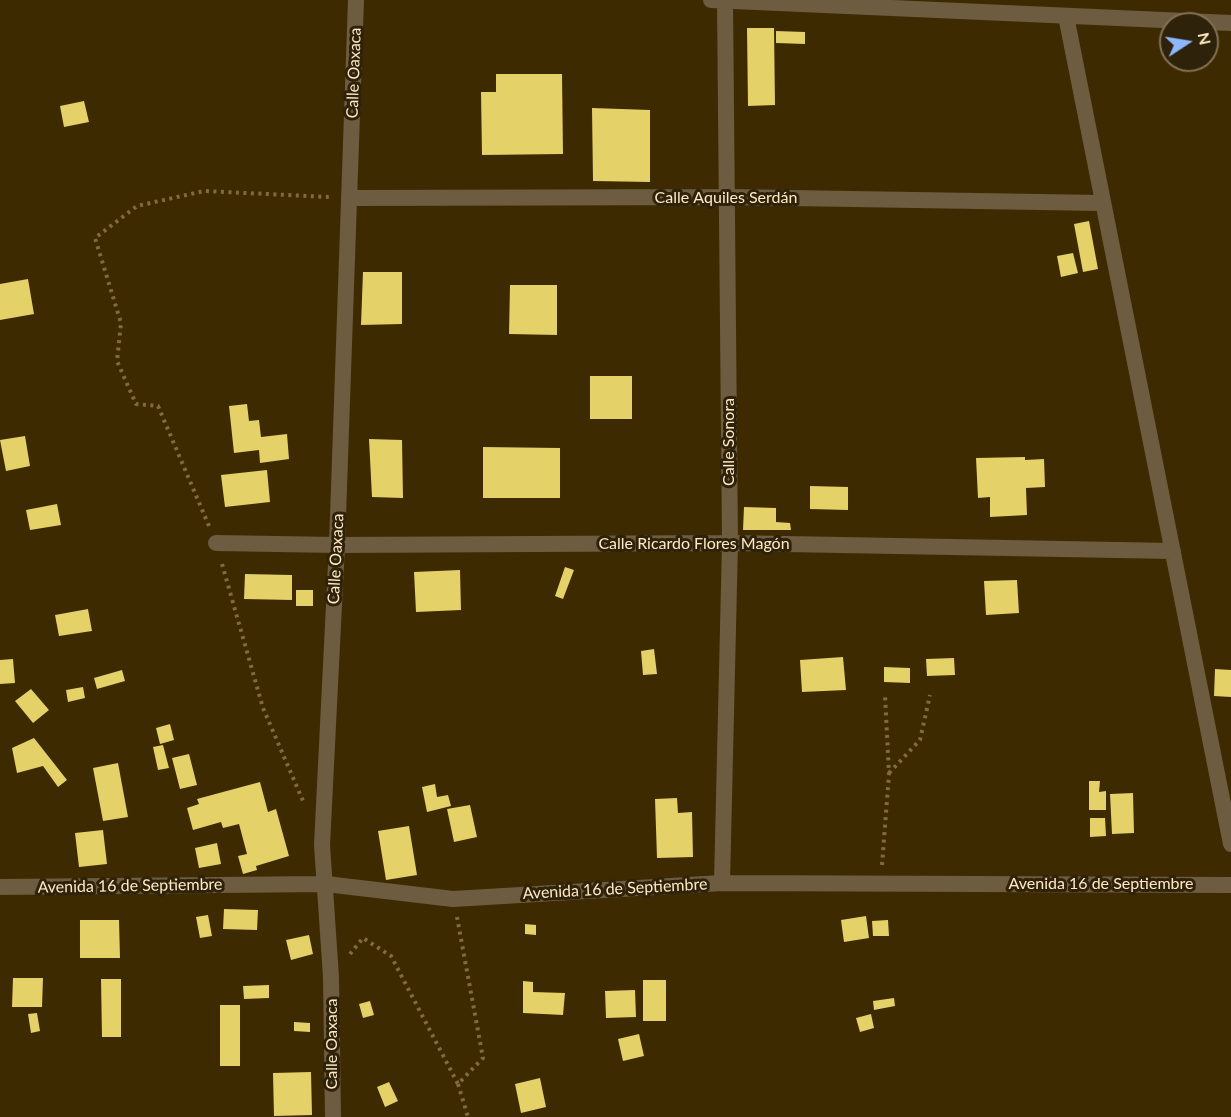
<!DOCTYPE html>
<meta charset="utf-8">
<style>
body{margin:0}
#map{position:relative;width:1231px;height:1117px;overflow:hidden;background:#3e2a00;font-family:Lato,sans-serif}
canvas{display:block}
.north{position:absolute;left:1159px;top:12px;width:60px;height:60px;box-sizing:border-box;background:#2f220a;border:2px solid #827155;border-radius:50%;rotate:78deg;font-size:16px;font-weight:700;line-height:24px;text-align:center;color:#fee8c5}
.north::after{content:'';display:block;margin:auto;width:21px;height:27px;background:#8eb8fd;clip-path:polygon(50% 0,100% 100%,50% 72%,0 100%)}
</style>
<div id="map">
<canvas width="1231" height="1117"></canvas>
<div class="north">N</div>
</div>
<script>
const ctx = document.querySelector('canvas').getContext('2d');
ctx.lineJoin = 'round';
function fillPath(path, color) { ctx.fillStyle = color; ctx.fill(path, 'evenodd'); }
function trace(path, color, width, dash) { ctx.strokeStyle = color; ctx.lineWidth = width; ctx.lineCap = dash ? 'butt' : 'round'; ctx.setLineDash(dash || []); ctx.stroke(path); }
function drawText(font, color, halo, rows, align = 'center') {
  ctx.font = font + ' Lato,sans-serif'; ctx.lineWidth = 6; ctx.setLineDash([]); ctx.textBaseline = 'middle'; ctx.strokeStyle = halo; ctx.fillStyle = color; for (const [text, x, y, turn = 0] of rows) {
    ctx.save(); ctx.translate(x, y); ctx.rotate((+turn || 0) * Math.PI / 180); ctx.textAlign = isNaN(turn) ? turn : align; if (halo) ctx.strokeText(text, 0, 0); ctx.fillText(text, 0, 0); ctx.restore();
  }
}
fillPath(new Path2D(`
 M747 28H774L775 105 748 106Z
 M776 31 805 32V44L776 43Z
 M496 74H562L563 154 482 155 481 92H496Z
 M84 101 89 122 64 127 60 106Z
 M592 108 650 110V182L593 181Z
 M1089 221 1098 269 1083 272 1074 224Z
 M1073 253 1078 273 1061 277 1057 256Z
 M363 272H402V324L361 325Z
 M28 279 34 314 0 320V284Z
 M510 285H557V335L509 334Z
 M590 376H632V419H590Z
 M247 404 249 421 259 420 261 437 287 434 289 459 260 463 259 450 234 453 229 406Z
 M25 436 30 466 6 471 0 440Z
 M369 439 402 440 403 498 372 497Z
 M483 447 560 448V498H483Z
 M1025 457V460L1044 459 1045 487 1026 488 1027 515 990 517V497L978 498 976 458Z
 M267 470 270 502 225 507 221 475Z
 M810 486 848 487V510L810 509Z
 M57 504 61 525 30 530 26 510Z
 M744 507 776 508V522L790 523 791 530H743Z
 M565 567 574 570 563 599 555 596Z
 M460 570 461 610 416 612 414 572Z
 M245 574 292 575V600L244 599Z
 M1017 580 1019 613 986 615 984 581Z
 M296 590H313V606H296Z
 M88 609 92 631 59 636 55 615Z
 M654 649 657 674 643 675 641 651Z
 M843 657 846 690 802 692 800 660Z
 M954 658 955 675 927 676 926 659Z
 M13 659 15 683 0 684V660Z
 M884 667 910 668V683L884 682Z
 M1215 669 1231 670V697L1214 696Z
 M122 670 125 681 97 689 94 678Z
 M83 687 85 698 68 702 66 690Z
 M31 689 49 710 33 723 15 701Z
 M170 724 174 740 160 744 156 728Z
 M34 738 67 780 58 787 43 766 17 773 12 748Z
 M163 745 169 768 158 770 153 747Z
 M189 754 197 785 180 789 172 758Z
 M118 763 128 817 103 821 93 768Z
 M1089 781H1100L1099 792 1106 791V810H1089Z
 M260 782 268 812 276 809 289 856 256 866 257 870 243 874 238 856 247 854 239 824 223 828 221 822 193 830 187 808 199 804 197 799Z
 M435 784 437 797 448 795 451 806 427 812 422 787Z
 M1133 793 1134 833 1112 834 1110 794Z
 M677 798 678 813 692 812 693 857 657 858 655 799Z
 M470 805 477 837 454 842 447 809Z
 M1090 818H1105L1106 836 1090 837Z
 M409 826 417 875 386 880 378 831Z
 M103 830 107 864 79 867 75 833Z
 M217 843 221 864 199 868 195 848Z
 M224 909 258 910 257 930 223 929Z
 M208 915 212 936 200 938 196 917Z
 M866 916 869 938 844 942 841 920Z
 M80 920H119L120 958H80Z
 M888 920 889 936H873L872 921Z
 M525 924 536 925V935L525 934Z
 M309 935 313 954 291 960 286 940Z
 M13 978H43L42 1007H12Z
 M101 979H121V1037H102Z
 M643 980H666V1021H643Z
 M523 981 533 982V992L565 993 563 1015 523 1013Z
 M269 985V998L244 999 243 986Z
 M635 990 636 1017 606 1018 605 991Z
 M894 998 895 1006 874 1010 873 1001Z
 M370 1001 374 1015 363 1018 359 1004Z
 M220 1005H240V1066H220Z
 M37 1013 40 1031 31 1033 28 1014Z
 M871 1014 874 1028 860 1032 856 1018Z
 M294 1022 310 1023V1032L294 1031Z
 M639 1034 644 1056 623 1061 618 1039Z
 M311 1072 312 1115 274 1116 273 1073Z
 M540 1078 546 1107 521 1113 515 1084Z
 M389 1082 398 1101 385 1107 377 1087Z`), '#e4d167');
trace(new Path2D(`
 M209 526 158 406 136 404 117 361 121 323 95 238 137 206 204 191 329 197
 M222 564 263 708 303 801
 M889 773 920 740 930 695
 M882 865 889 774 885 695
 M350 954 363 938 391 956 458 1084 483 1058 457 917
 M458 1084 468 1117`), '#7f6a43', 4, [3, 4.5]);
trace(new Path2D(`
 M711 0 1231 23
 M1066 16 1231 844
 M350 198 727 197 1102 203
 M216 543 337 545 730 543 1173 551
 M722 883 730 543 725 1
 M0 887 326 884 453 899 722 883 1231 885
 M333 1117 331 977 322 845 337 545 356 0`), '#6d5c40', 16);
drawText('16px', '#fee8c5', '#2f220a', [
 ["Calle Oaxaca",354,73,-88],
 ["Calle Aquiles Serdán",726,198],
 ["Calle Sonora",729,442,-90],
 ["Calle Ricardo Flores Magón",694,544],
 ["Calle Oaxaca",336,559,-87],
 ["Avenida 16 de Septiembre",1101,884],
 ["Avenida 16 de Septiembre",130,886,-1],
 ["Avenida 16 de Septiembre",615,889,-3],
 ["Calle Oaxaca",332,1044,-90]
]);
</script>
